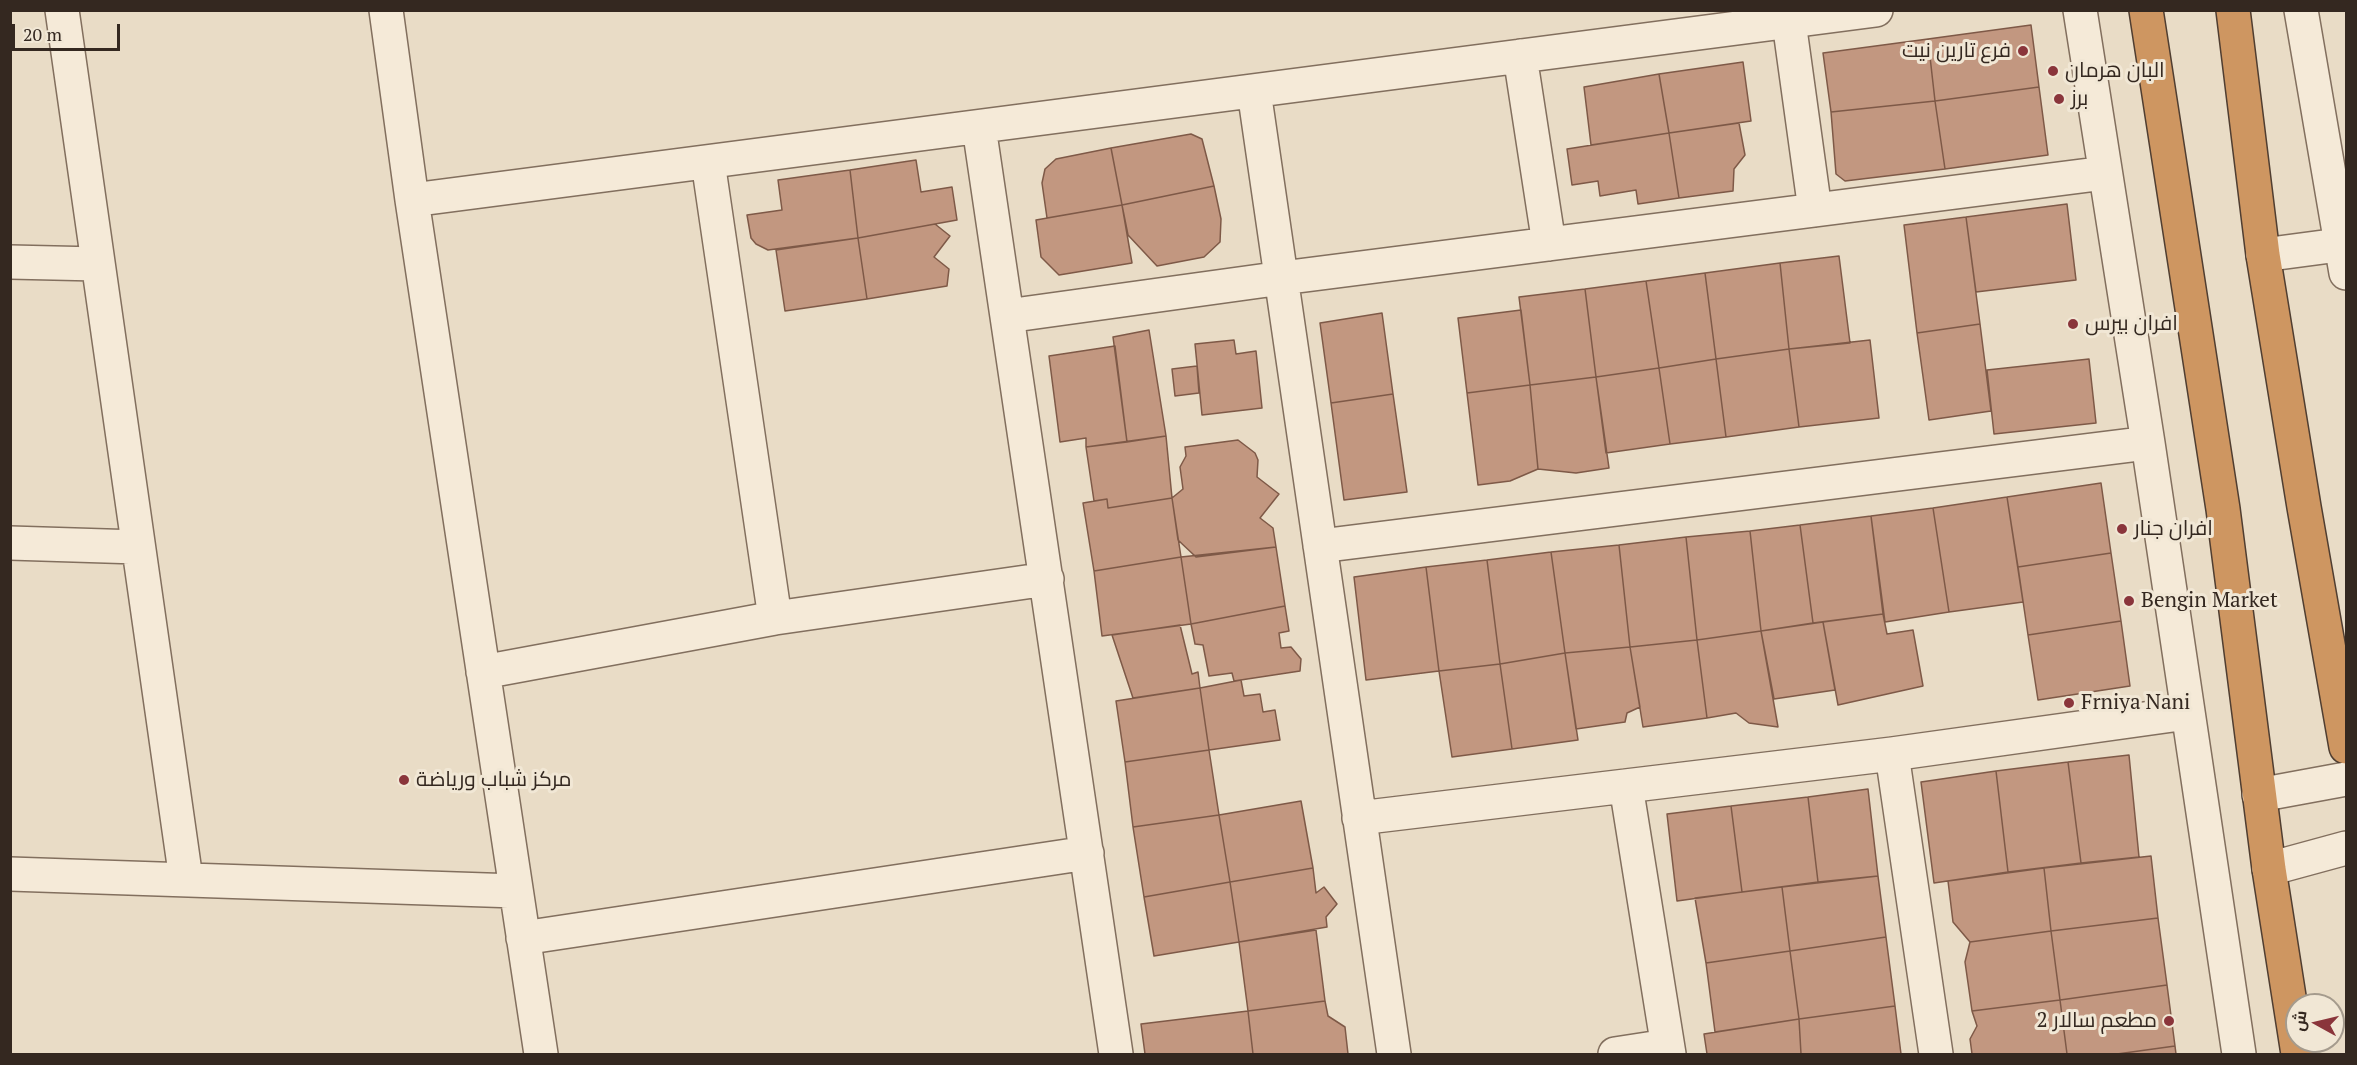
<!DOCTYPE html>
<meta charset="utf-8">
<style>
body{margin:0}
#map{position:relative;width:2357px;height:1065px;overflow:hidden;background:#e9dcc6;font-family:"PT Serif",Cairo,serif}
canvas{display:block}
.frame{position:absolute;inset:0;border:12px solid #342820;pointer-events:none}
.north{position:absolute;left:2285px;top:993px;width:60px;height:60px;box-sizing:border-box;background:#f1e7d5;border:2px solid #a59b8d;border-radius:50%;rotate:278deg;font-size:16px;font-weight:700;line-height:24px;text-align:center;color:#342820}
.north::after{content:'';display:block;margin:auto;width:21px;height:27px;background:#8a353b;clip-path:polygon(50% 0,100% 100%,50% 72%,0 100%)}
.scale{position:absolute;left:12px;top:24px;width:108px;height:27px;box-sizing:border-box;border:3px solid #342820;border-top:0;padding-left:8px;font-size:18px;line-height:21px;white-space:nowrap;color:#342820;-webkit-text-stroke:4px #f1e7d5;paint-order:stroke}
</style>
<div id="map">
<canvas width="2357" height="1065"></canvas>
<div class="frame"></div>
<div class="north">ش</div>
<div class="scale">20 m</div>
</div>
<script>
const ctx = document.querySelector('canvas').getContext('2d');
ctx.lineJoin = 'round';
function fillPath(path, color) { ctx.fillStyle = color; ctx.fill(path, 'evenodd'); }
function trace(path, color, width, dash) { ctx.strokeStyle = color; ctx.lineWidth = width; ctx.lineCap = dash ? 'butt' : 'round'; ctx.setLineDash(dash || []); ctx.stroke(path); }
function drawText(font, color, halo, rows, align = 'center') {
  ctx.font = font + ' "PT Serif",Cairo,serif'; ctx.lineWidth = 6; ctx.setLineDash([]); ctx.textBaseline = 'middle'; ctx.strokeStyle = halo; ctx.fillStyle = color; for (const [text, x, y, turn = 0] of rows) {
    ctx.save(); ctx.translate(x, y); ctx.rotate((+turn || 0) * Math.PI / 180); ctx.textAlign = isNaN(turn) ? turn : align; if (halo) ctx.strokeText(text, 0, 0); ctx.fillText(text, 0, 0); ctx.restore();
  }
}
const building = new Path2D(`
 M2031 25 2039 87 1935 101 1928 39Z
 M1928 39 1935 101 1831 112 1823 53Z
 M1743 62 1751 121 1669 133 1659 74Z
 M1659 74 1669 133 1591 145 1584 87Z
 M2039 87 2048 155 1945 169 1935 101Z
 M1935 101 1945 169 1845 181 1836 174 1831 112Z
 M1739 123 1745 155 1734 169 1733 191 1679 198 1669 133Z
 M1669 133 1679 198 1638 204 1636 190 1600 196 1598 181 1572 185 1567 149Z
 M1191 134 1202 139 1214 186 1122 205 1111 148Z
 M1111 148 1122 205 1047 218 1042 183 1045 169 1056 159Z
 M916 160 921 192 952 187 957 220 858 238 850 170Z
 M850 170 858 238 768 250 756 244 751 238 747 215 782 210 778 180Z
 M1214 186 1221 219 1220 242 1204 257 1157 266 1128 235 1122 205Z
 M2067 204 2076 280 1976 292 1966 217Z
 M1122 205 1132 263 1059 275 1041 257 1036 220Z
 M1966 217 1980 324 1917 333 1904 225Z
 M935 224 950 236 934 257 949 269 947 286 867 299 858 238Z
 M858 238 867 299 785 311 776 250Z
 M1839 256 1850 343 1789 349 1780 263Z
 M1780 263 1789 349 1716 359 1705 273Z
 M1705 273 1716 359 1659 368 1646 281Z
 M1646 281 1659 368 1596 377 1585 289Z
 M1585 289 1596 377 1530 385 1519 297Z
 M1521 310 1530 385 1467 393 1458 318Z
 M1382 313 1393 394 1331 403 1320 323Z
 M1980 324 1991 411 1929 420 1917 333Z
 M1149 330 1166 436 1127 442 1113 337Z
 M1234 340 1236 354 1256 351 1262 408 1202 415 1195 344Z
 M1870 340 1879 418 1799 427 1789 349Z
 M1115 346 1127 442 1086 447V438L1060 442 1049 356Z
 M1789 349 1799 427 1726 437 1716 359Z
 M1716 359 1726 437 1670 444 1659 368Z
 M2089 359 2096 423 1994 434 1987 370Z
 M1197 366 1199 393 1175 396 1172 369Z
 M1659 368 1670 444 1606 453 1596 377Z
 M1596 377 1609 468 1576 473 1538 469 1530 385Z
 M1530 385 1538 469 1510 481 1478 485 1467 393Z
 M1393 394 1407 492 1344 500 1331 403Z
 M1166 436 1172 498 1108 508 1107 499 1094 501 1086 447Z
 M1238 440 1255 453 1258 460 1257 477 1279 494 1260 518 1273 528 1276 547 1196 557 1178 540 1172 498 1183 489 1180 467 1186 456 1185 447Z
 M2101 483 2111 553 2018 567 2007 497Z
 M2007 497 2023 602 1949 612 1933 508Z
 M1172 498 1181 557 1094 571 1083 503 1107 499 1108 508Z
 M1933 508 1949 612 1885 622 1871 516Z
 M1871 516 1883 614 1813 623 1800 525Z
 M1800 525 1813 623 1761 631 1750 531Z
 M1750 531 1761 631 1697 640 1686 537Z
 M1686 537 1697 640 1630 647 1619 545Z
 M1619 545 1630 647 1565 653 1551 552Z
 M1276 547 1285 606 1191 624 1181 557Z
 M1551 552 1565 653 1500 664 1487 560Z
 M2111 553 2121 621 2028 635 2018 567Z
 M1181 557 1191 624 1102 636 1094 571Z
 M1487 560 1500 664 1439 671 1426 567Z
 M1426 567 1439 671 1366 680 1354 577Z
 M1285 606 1289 631 1279 633 1281 648 1291 647 1301 659 1300 671 1234 681 1232 673 1209 676 1203 645 1195 644 1191 624Z
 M1883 614 1887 634 1913 630 1923 686 1838 705 1823 622Z
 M2121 621 2130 686 2038 700 2028 635Z
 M1823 622 1835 690 1774 699 1761 631Z
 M1180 625 1192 674 1198 672 1200 688 1133 698 1112 635Z
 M1761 631 1778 727 1749 723 1736 713 1707 718 1697 640Z
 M1697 640 1707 718 1643 727 1630 647Z
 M1630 647 1640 707 1627 713 1625 722 1576 729 1565 653Z
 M1565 653 1578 740 1512 749 1500 664Z
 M1500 664 1512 749 1452 757 1439 671Z
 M1241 680 1244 696 1260 694 1263 712 1275 710 1280 740 1209 750 1200 688Z
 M1200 688 1209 750 1125 762 1116 701Z
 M1209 750 1219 815 1133 827 1125 762Z
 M2129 755 2139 857 2081 863 2068 762Z
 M2068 762 2081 863 2008 872 1996 771Z
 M1996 771 2008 872 1934 883 1921 782Z
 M1868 789 1878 876 1818 882 1808 797Z
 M1808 797 1818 882 1742 892 1731 806Z
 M1301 801 1313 868 1230 882 1219 815Z
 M1731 806 1742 892 1677 901 1667 814Z
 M1219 815 1230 882 1144 897 1133 827Z
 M2151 856 2158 918 2051 931 2044 868Z
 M1313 868 1316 893 1324 887 1337 904 1326 917 1327 927 1239 942 1230 882Z
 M2044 868 2051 931 1970 942 1953 922 1948 881Z
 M1878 876 1886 937 1790 951 1782 887Z
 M1230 882 1239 942 1154 956 1144 897Z
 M1782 887 1790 951 1706 963 1695 898Z
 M2158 918 2167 985 2060 1000 2051 931Z
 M1316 930 1325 1001 1248 1011 1239 942Z
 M2051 931 2060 1000 1972 1011 1965 962 1970 942Z
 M1886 937 1895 1006 1799 1019 1790 951Z
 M1790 951 1799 1019 1715 1032 1706 963Z
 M2167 985 2175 1046 2117 1054H2067L2060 1000Z
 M2060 1000 2067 1054H1972L1970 1039 1977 1026 1972 1011Z
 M1325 1001 1328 1016 1345 1027 1348 1054H1253L1248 1011Z
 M1895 1006 1901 1054H1801L1799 1019Z
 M1248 1011 1253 1054H1145L1141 1024Z
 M1799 1019 1801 1054H1707L1704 1034Z
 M2175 1046 2176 1054H2117Z`);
fillPath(building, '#c29780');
trace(building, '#7e5947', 1.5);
const minor = new Path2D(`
 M62 10 186 879
 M386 10 412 200 541 1054
 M2080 10 2148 443 2239 1054
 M2301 10 2346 273
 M1789 22 1815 210
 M1520 56 1549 244
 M1254 91 1394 1054
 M979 127 1116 1054
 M708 162 775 618
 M412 200 1876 10
 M2263 255 2346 244
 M10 262 98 264
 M1007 316 1282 278 2105 173
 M10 543 138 547
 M1320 546 2148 443
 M483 672 775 618 1047 579
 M1892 754 1936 1054
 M1626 786 1669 1054
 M2259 795 2346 779
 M1359 818 1892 754 2187 713
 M2269 869 2346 848
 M10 874 516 891
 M523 938 1087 853
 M1615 1054 1667 1046`);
const highway = new Path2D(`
 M2146 10 2223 509 2269 869 2298 1054
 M2233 10 2263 255 2304 507 2346 747`);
trace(minor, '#826f5e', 36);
trace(highway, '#503e31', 36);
trace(minor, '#f5ead8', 33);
trace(highway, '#ce9661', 33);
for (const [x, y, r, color] of [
 [2023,51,6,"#8a353b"],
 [2053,71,6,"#8a353b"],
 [2059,99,6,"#8a353b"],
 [2073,324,6,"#8a353b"],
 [2122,529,6,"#8a353b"],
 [2129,601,6,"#8a353b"],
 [2069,703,6,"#8a353b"],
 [404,780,6,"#8a353b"],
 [2169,1021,6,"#8a353b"]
]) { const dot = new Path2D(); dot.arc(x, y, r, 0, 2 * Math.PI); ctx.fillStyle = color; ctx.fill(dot); trace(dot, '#f1e7d5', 2); }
drawText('21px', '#342820', '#f1e7d5', [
 ["فرع تارين نيت",2011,51,"right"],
 ["البان هرمان",2065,71],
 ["برز",2071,99],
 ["افران بيرس",2085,324],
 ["افران جنار",2134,529],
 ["Bengin Market",2141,601],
 ["Frniya Nani",2081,703],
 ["مركز شباب ورياضة",416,780],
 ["مطعم سالار 2",2157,1021,"right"]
], 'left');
</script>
